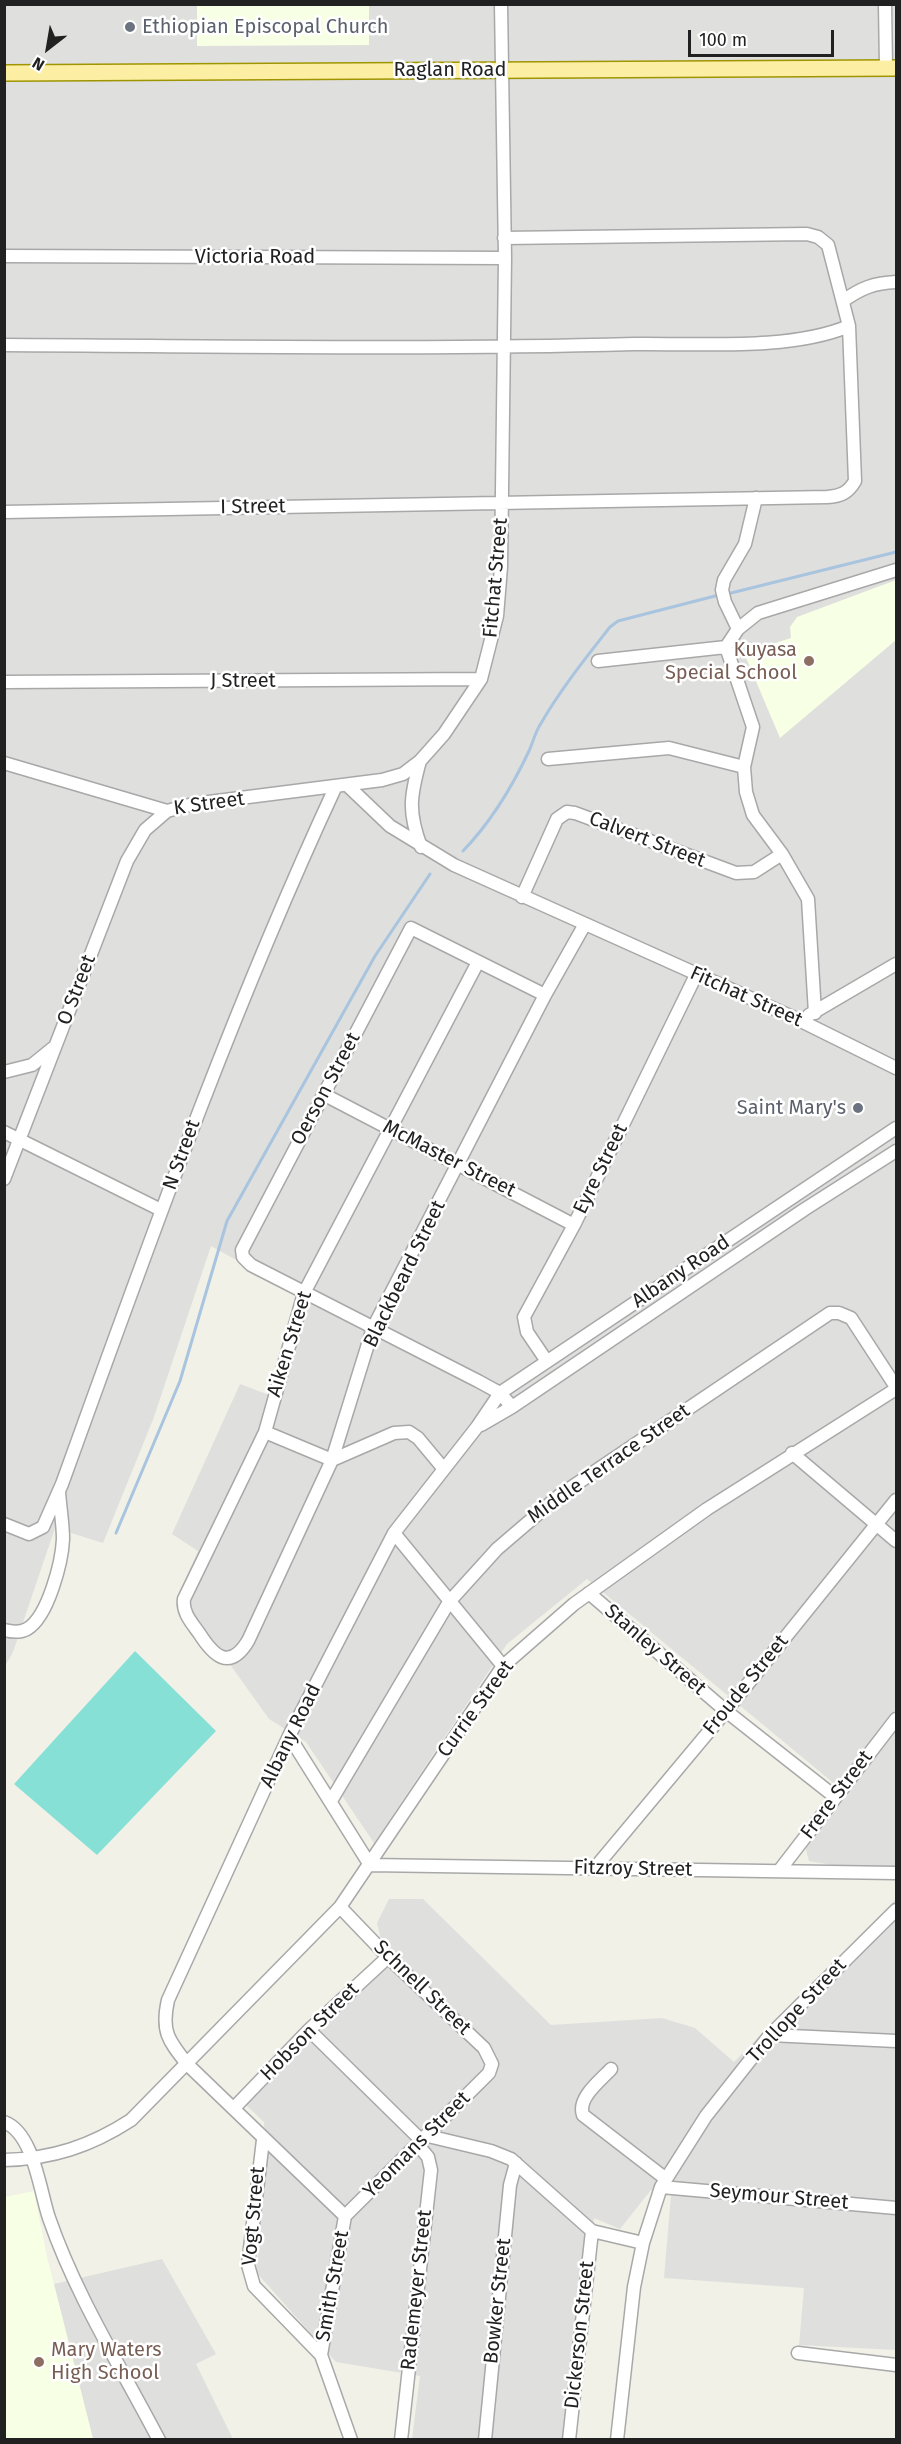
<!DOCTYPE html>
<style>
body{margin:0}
#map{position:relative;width:901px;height:2444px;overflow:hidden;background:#f1f1e8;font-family:"Fira Sans",sans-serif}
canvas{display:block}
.frame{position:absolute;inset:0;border:6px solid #212121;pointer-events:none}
.north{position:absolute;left:18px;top:18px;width:60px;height:60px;-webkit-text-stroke:4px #fff;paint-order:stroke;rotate:211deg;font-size:16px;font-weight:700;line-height:24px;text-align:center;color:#212121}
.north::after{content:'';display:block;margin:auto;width:21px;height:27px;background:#212121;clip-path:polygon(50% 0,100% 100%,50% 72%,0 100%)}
.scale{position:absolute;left:688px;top:30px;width:146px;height:27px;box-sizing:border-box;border:3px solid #212121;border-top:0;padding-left:8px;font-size:18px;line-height:21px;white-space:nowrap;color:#212121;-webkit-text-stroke:4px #fff;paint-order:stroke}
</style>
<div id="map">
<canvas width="901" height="2444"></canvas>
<div class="frame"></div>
<div class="north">N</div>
<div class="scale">100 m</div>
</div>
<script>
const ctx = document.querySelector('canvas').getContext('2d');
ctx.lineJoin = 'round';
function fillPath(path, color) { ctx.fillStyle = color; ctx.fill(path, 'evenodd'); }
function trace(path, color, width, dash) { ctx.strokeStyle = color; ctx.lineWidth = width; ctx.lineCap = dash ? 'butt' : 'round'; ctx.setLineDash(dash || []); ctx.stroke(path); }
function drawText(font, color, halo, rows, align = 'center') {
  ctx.font = font + ' "Fira Sans",sans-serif'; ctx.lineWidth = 5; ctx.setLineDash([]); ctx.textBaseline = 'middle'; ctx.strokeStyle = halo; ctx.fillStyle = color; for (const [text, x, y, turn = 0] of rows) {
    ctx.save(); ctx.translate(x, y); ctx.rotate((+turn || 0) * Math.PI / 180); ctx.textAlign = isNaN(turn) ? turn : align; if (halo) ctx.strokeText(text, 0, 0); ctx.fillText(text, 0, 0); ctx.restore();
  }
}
fillPath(new Path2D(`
 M5 5H896V1876L809 1861 805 1846 848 1795 587 1579 507 1644 374 1843 306 1742 269 1719 179 1593 198 1551 172 1534 240 1384 269 1395 299 1295 211 1246 154 1417 103 1543 55 1528 13 1652 5 1666Z
 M389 1899H423L551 2025 662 2018 695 2028 734 2062 896 1899V2350L799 2345 804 2288 664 2278 671 2195 651 2190 620 2229 594 2218 572 2439H412L420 2376 336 2362 256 2272 266 2155 264 2122 246 2105 387 1965 377 1923Z
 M162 2259 216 2354 196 2364 233 2439H93L54 2284Z`), '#dfdfde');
fillPath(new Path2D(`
 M197 5H369V45L197 46Z
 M896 580V640L780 738 744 653 791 638 790 627 797 617Z
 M34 2191 47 2257 93 2439H5V2197Z`), '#f7ffe4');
fillPath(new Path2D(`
 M135 1651 216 1731 97 1855 14 1784Z`), '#87e0d6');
trace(new Path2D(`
 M731 593 896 552
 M463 851C490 823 513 785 529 751 533 742 535 733 540 725 560 690 585 659 610 627L618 621 715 596
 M116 1533 180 1381 227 1221 375 956 430 874`), '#a9c4df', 3);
const minor = new Path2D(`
 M885 4 886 68
 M4 256 505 258
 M843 301C861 288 874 283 896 282
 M4 345C214 346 424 350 634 344 699 343 790 351 849 326
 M4 512 827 497C841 496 848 493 855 481L849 326 828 245 818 237 807 234 504 238
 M738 629 725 602 722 590 724 580 745 544 756 498
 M598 661 726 647
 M4 682 481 679
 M548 759 669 748 744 767
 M420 761C410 797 408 812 421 847
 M4 763 167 811 193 804 382 780 403 774 420 761 444 734 481 679 497 616 501 567 505 258 501 4
 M348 786 390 826 454 865 797 1019 896 1068
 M522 897 557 819 567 812 575 813 736 873 754 872 782 854
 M478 962 304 1293 265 1432 184 1599C182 1612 191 1622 199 1633 213 1655 229 1672 248 1641L332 1460 373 1328 545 995 585 924
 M815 1013 808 899 782 854 753 815 746 792 744 767 753 727 726 647 738 629 758 613 896 570
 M809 1015 896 964
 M4 1072 32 1065 53 1048
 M323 1094 574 1225
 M4 1132 161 1210
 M4 1179 127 861 145 830 167 811
 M546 1360 527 1332 524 1317 574 1225 696 975
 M512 1407 500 1393 478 1381 251 1265 243 1257 242 1250 411 928 545 995
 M481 1425 512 1407 805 1209 896 1151
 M265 1432 332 1460 394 1433 409 1432 418 1438 443 1468
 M792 1453 896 1541
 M4 1524 29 1534 43 1527 62 1484C147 1249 230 1014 335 788
 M394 1533 503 1666
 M589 1593 726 1711 834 1796
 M4 1630C12 1632 20 1633 27 1629 48 1617 62 1562 63 1539 63 1524 60 1507 59 1492
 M289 1736 370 1865 896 1873
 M331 1801 449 1602 497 1549 560 1495 830 1313H839L851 1318 896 1387
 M594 1869 726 1711 896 1500
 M779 1871 896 1719
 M340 1907 388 1957 484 2048 492 2064 489 2073 345 2216
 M309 2030 422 2141
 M770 2035 896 2041
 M611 2069C600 2081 577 2098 583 2115L666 2179
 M234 2108 309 2030 388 1957
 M4 2122C34 2133 40 2192 49 2218 76 2296 121 2367 159 2440
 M428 2136 491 2151 511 2159 592 2231 643 2243
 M263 2140 248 2265 254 2286 321 2355 351 2440
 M4 2160C52 2159 91 2146 131 2120L340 1907 503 1666 574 1604 707 1509 896 1389
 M661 2187 896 2208
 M345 2216 187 2064C168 2040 161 2031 168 2000L289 1736 394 1533 477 1427 500 1393 896 1128
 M798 2353 896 2365
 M321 2355 345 2216
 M401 2440 431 2170 428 2157 418 2145
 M485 2440 510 2185 516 2163
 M569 2440 592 2231
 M617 2440 634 2287 643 2243 661 2187 706 2116 770 2035 896 1910`);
const major = new Path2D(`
 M4 73 896 68`);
trace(minor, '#a8a8a8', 15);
trace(major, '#9f9500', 18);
trace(minor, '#fff', 12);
trace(major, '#fceea2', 15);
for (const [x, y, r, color] of [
 [130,27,6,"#6b7280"],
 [809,661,6,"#8d6e63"],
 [858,1108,6,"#6b7280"],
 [39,2362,6,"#8d6e63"]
]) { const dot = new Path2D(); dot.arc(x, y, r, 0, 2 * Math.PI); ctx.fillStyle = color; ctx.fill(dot); trace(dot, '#fff', 2); }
drawText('20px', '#5b616d', '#fff', [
 ["Ethiopian Episcopal Church",142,27],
 ["Saint Mary's",846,1108,"right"]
], 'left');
drawText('20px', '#212121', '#fff', [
 ["Raglan Road",450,70],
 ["Victoria Road",255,257],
 ["I Street",253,507,-1],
 ["Fitchat Street",496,578,-85],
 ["J Street",243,681],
 ["K Street",209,804,-8],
 ["Calvert Street",647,840,21],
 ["O Street",77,990,-69],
 ["Fitchat Street",746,997,24],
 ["Oerson Street",326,1089,-62],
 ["N Street",182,1155,-70],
 ["McMaster Street",449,1159,27],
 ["Eyre Street",601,1169,-64],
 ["Albany Road",681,1272,-34],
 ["Blackbeard Street",405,1274,-64],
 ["Aiken Street",290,1344,-73],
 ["Middle Terrace Street",609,1464,-35],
 ["Stanley Street",655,1650,41],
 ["Froude Street",746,1685,-51],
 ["Currie Street",476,1709,-54],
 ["Albany Road",291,1736,-64],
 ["Frere Street",837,1795,-53],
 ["Fitzroy Street",633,1869,1],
 ["Schnell Street",422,1988,44],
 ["Trollope Street",797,2011,-47],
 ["Hobson Street",310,2032,-45],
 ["Yeomans Street",417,2145,-45],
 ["Seymour Street",779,2197,5],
 ["Vogt Street",254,2216,-85],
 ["Smith Street",333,2286,-80],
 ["Rademeyer Street",417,2290,-84],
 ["Bowker Street",498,2301,-84],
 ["Dickerson Street",580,2335,-84]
]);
drawText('20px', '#785e54', '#fff', [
 ["Kuyasa",797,650],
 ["Special School",797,673],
 ["Mary Waters",51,2350,"left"],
 ["High School",51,2373,"left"]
], 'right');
</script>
